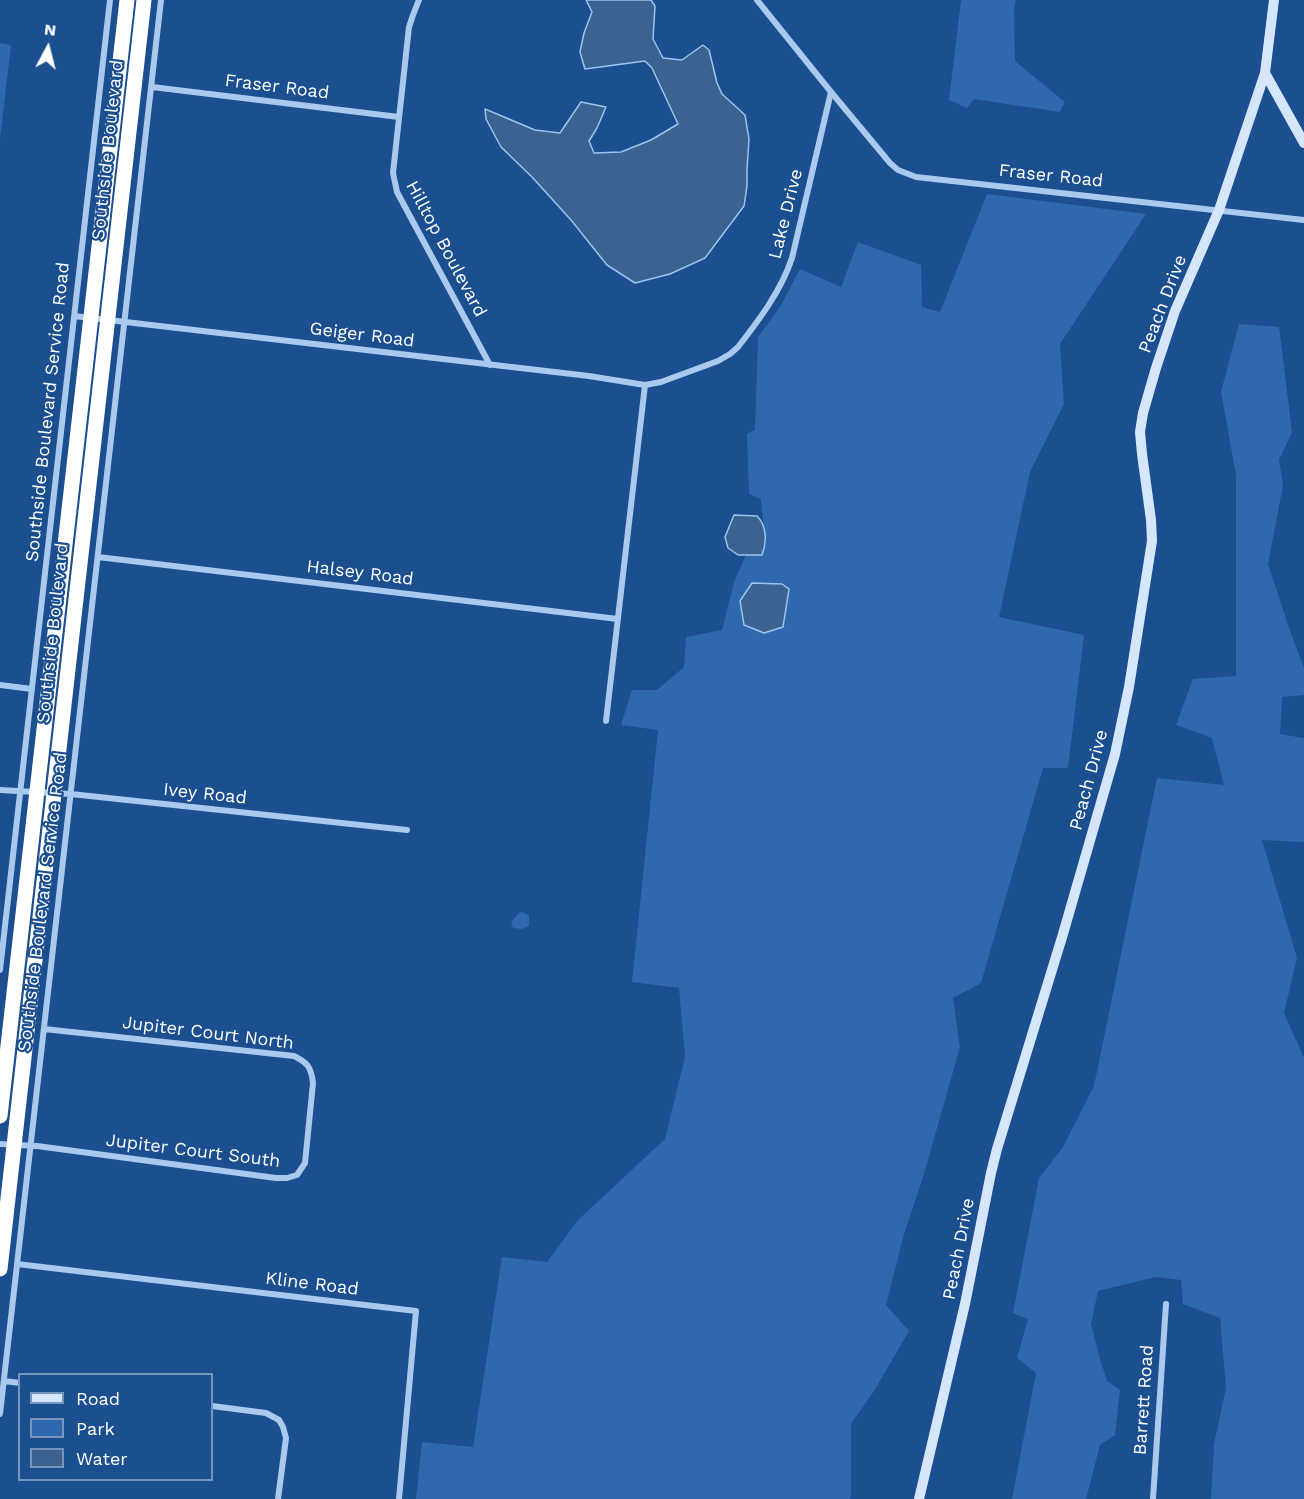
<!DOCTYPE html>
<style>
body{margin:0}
#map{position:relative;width:1304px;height:1499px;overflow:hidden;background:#1b4f8f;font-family:"Work Sans",sans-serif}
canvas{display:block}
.legend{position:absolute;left:18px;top:1373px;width:195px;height:108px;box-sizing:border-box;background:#1b4f8f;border:2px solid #7695bc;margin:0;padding:8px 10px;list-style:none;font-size:18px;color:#fff}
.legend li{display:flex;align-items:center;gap:12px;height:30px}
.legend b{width:30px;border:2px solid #7695bc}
.north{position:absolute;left:18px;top:18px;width:60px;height:60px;-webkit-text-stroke:4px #1b4f8f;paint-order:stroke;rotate:7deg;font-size:16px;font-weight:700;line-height:24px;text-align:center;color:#fff}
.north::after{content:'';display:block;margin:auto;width:21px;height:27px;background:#fff;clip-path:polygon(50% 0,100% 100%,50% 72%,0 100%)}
</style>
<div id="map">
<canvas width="1304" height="1499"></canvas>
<ul class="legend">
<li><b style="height:8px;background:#d6e6fa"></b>Road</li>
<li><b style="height:16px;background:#2e69ad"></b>Park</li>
<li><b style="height:16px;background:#3c6290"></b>Water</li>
</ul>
<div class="north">N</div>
</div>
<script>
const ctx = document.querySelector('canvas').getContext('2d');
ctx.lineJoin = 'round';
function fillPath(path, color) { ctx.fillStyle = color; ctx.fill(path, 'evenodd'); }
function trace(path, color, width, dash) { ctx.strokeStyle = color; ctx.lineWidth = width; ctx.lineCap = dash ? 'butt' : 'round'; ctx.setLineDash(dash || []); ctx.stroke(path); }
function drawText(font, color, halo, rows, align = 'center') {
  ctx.font = font + ' "Work Sans",sans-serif'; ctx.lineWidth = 4.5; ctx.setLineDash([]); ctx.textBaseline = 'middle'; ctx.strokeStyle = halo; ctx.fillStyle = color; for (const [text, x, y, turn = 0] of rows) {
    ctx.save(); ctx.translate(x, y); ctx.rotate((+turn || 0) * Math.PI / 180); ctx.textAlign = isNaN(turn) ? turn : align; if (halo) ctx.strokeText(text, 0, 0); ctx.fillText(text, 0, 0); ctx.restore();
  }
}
fillPath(new Path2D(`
 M961 0H1016L1014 9 1015 61 1065 102 1060 112 974 99 967 108 949 100Z
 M0 43 11 45 0 139Z
 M987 194 1146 214 1060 344 1064 404 1030 472 999 617 1084 635 1068 768H1043L981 983 953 998 960 1047 924 1174 904 1234 886 1305 909 1331 874 1391 851 1424V1497L849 1499H416L422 1442 473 1447 502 1257 547 1262 578 1220 665 1139 685 1057 679 988 632 982 658 730 621 725 632 690H657L684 667 686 637 722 630 734 582 746 555 762 554 766 543 763 521 761 499 749 494 747 434 755 430 758 337 780 307 800 269 841 287 858 242 921 265 922 307 940 312Z
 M1239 324 1279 327 1292 432 1279 460 1283 485 1268 564 1289 628 1304 668V695L1282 697 1280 734 1304 738V842L1262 840 1297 958 1284 1013 1304 1058V1499H1211L1214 1444 1226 1388 1220 1318 1183 1304 1181 1280 1155 1277 1098 1291 1091 1324 1100 1359 1107 1381 1120 1390 1115 1435 1100 1445 1086 1499H1012L1036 1373 1017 1358 1028 1319 1013 1313 1039 1178 1063 1147 1094 1086 1157 778 1224 785 1212 738 1176 725 1193 679 1236 676V475L1221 392Z
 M520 912 525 913 529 916V926L521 929 513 928 511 922Z`), '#2e69ad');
const water = new Path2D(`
 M586 0H651L655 6 653 39 663 58 682 60 703 45 709 50 717 83 722 94 745 115 749 139 747 169V186L744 206 705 258 670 274 635 283 607 265 571 220 532 177 501 147 486 119 485 109 535 130 560 133 581 102 606 107 597 128 589 141 594 153 621 152 651 140 678 124 652 68 645 61 585 69 580 52 584 33 592 12Z
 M734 515 757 516C767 526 767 542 762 555H738L728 548 725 537Z
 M752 583 782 584 789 589 783 627 764 633 744 625 740 601Z`);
fillPath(water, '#3c6290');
trace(water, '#9cc4f0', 1.5);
trace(new Path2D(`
 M419 0 413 15 409 27 393 173 397 192 490 365
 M152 87 399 117
 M831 92 890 163 898 170 916 177 1304 220
 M74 316 589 376 645 385 661 382 718 361 730 354 738 347C759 320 781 291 792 258L831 92 757 0
 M98 557 618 619
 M0 685 32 689
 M606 721 645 385
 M0 790 71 794 407 830
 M0 970 110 0
 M0 1144 37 1146 276 1178H287L297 1175 305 1163 313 1083C311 1067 308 1063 294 1056L44 1029
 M17 1264 416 1311 399 1499
 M4 1381 20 1383
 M212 1406 266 1413 279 1420 283 1427 286 1438 278 1499
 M0 1414 161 0
 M1153 1499 1166 1304`), '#a9c9ee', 6);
trace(new Path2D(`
 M1265 73 1304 143
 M919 1499 965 1304 991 1173 997 1149 1063 934 1115 754 1129 687 1152 541 1151 520 1142 454 1140 432 1143 413 1156 368 1175 311 1219 210 1265 73 1274 0`), '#d6e6fa', 10);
trace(new Path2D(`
 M0 1116 127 0
 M0 1269 144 0`), '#fff', 15);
drawText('18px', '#fff', '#1b4f8f', [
 ["Fraser Road",277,87,7],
 ["Southside Boulevard",108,150,-84],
 ["Fraser Road",1051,176,6],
 ["Lake Drive",786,214,-76],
 ["Hilltop Boulevard",446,249,62],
 ["Peach Drive",1163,304,-69],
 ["Geiger Road",362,335,7],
 ["Southside Boulevard Service Road",48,412,-84],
 ["Halsey Road",360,573,7],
 ["Southside Boulevard",53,633,-84],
 ["Peach Drive",1089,780,-75],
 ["Ivey Road",205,794,6],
 ["Southside Boulevard Service Road",43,902,-83],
 ["Jupiter Court North",208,1033,7],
 ["Jupiter Court South",193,1151,7],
 ["Peach Drive",959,1249,-79],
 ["Kline Road",312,1284,7],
 ["Barrett Road",1144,1400,-86]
]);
</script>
